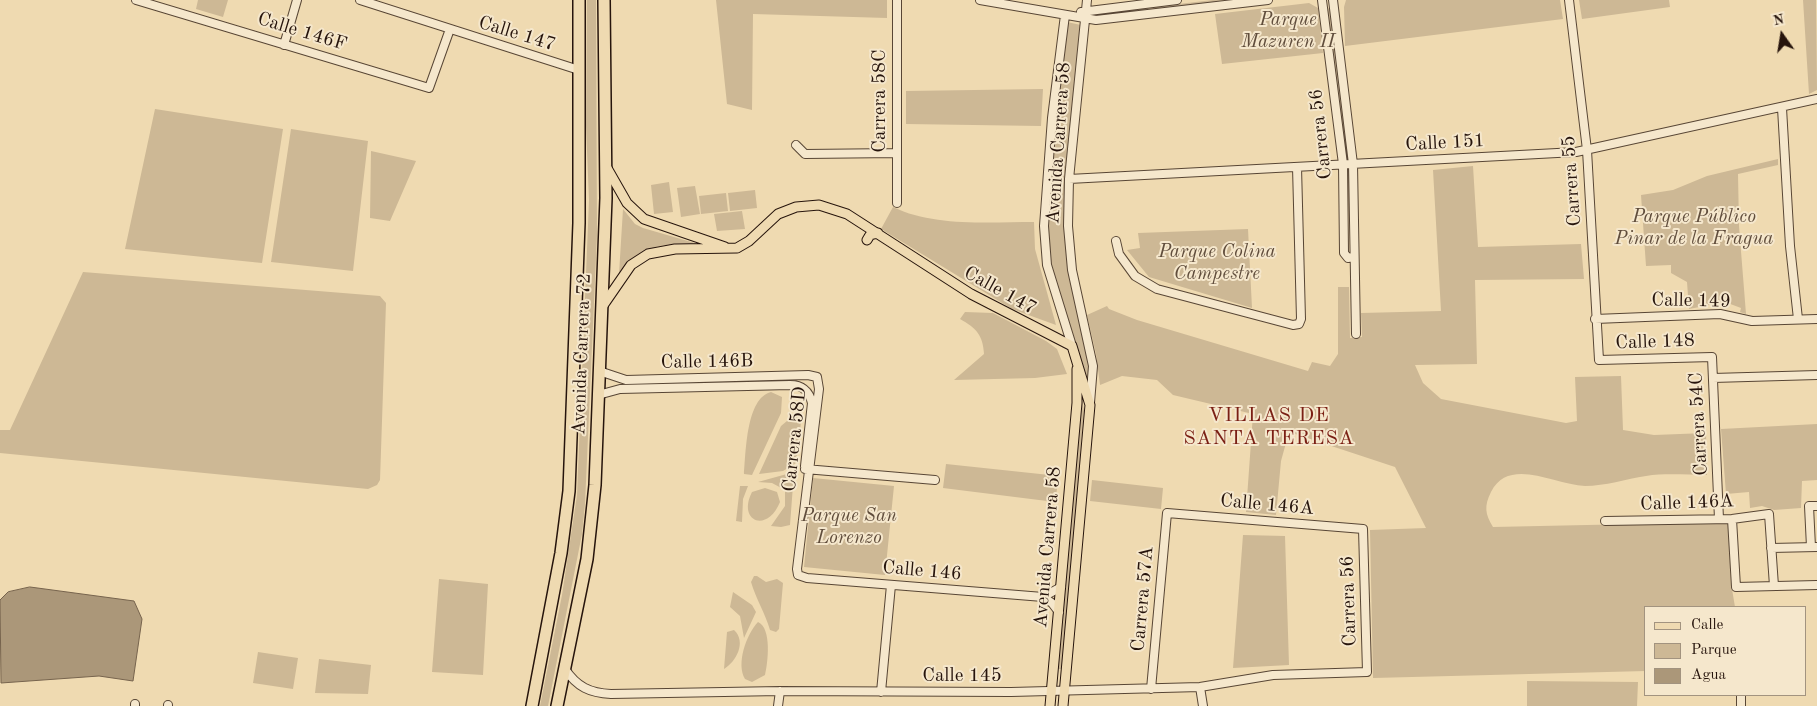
<!DOCTYPE html>
<meta charset="utf-8">
<style>
body{margin:0}
#map{position:relative;width:1817px;height:706px;overflow:hidden;background:#efdab1;font-family:"Old Standard TT",serif}
canvas{display:block}
.legend{position:absolute;left:1644px;top:606px;width:162px;height:90px;box-sizing:border-box;background:#f5e7cc;border:1px solid #a2937f;margin:0;padding:6px 9px;list-style:none;font-size:15px;color:#26140c}
.legend li{display:flex;align-items:center;gap:10px;height:25px}
.legend b{width:25px;border:1px solid #a2937f}
.north{position:absolute;left:1757px;top:10px;width:50px;height:50px;-webkit-text-stroke:4px #f5e7cc;paint-order:stroke;rotate:347deg;font-size:14px;font-weight:700;line-height:20px;text-align:center;color:#26140c}
.north::after{content:'';display:block;margin:auto;width:18px;height:22px;background:#26140c;clip-path:polygon(50% 0,100% 100%,50% 72%,0 100%)}
</style>
<div id="map">
<canvas width="1817" height="706"></canvas>
<ul class="legend">
<li><b style="height:6px;background:#efdab1"></b>Calle</li>
<li><b style="height:14px;background:#cdb895"></b>Parque</li>
<li><b style="height:14px;background:#ab9779"></b>Agua</li>
</ul>
<div class="north">N</div>
</div>
<script>
const ctx = document.querySelector('canvas').getContext('2d');
ctx.lineJoin = 'round';
function fillPath(path, color) { ctx.fillStyle = color; ctx.fill(path, 'evenodd'); }
function trace(path, color, width, dash) { ctx.strokeStyle = color; ctx.lineWidth = width; ctx.lineCap = dash ? 'butt' : 'round'; ctx.setLineDash(dash || []); ctx.stroke(path); }
function drawText(font, color, halo, rows, align = 'center') {
  ctx.font = font + ' "Old Standard TT",serif'; ctx.lineWidth = 4; ctx.setLineDash([]); ctx.textBaseline = 'middle'; ctx.strokeStyle = halo; ctx.fillStyle = color; for (const [text, x, y, turn = 0] of rows) {
    ctx.save(); ctx.translate(x, y); ctx.rotate((+turn || 0) * Math.PI / 180); ctx.textAlign = isNaN(turn) ? turn : align; if (halo) ctx.strokeText(text, 0, 0); ctx.fillText(text, 0, 0); ctx.restore();
  }
}
fillPath(new Path2D(`
 M198 0H228L223 17 196 9Z
 M587 0H596L597 235 585 504 582 534 548 706H540L562 595 577 495 589 200 586 126Z
 M716 0H887V18L753 14 752 110 727 104Z
 M1213 0H1238L1100 16 1101 13Z
 M1346 0H1560L1563 19 1345 46 1344 7Z
 M1579 0H1669L1670 7 1582 19Z
 M1803 0H1816L1817 90 1809 94Z
 M1309 3 1318 8 1323 53 1222 64 1215 14Z
 M1330 8 1348 156H1345L1326 9Z
 M1067 22 1081 25 1065 234 1072 289 1087 351 1089 383 1053 274 1048 242 1052 174Z
 M1043 89 1041 126 906 124V91Z
 M155 109 283 129 262 263 125 249Z
 M291 129 368 141 353 271 271 262Z
 M371 151 416 161 390 221 370 218Z
 M1778 159V165L1738 174 1739 226 1746 314 1740 312 1741 308 1725 302 1689 309 1687 282 1671 273V265L1646 266 1641 195 1673 190 1707 176Z
 M1473 166 1478 247 1581 244 1584 279 1475 280 1477 364 1415 365 1423 383 1441 399 1566 423 1577 421 1575 377 1621 376 1623 430 1654 435 1706 433 1707 475C1687 475 1665 473 1646 476 1626 479 1605 486 1585 486 1555 485 1509 456 1491 492 1484 506 1485 514 1493 527L1728 522 1731 583 1735 607H1646V671L1373 678 1370 530 1426 528 1395 467 1289 432 1281 461 1276 515 1246 512 1253 414 1173 395 1157 380 1122 376 1100 385 1096 354 1087 315 1107 306 1109 309 1137 320 1308 371 1312 362 1330 366 1338 354V287H1349L1350 338 1362 337 1361 313 1441 311 1433 170Z
 M669 182 673 212 654 214 651 185Z
 M695 186 700 214 681 217 677 188Z
 M755 190 757 208 730 211 728 193Z
 M726 193 728 211 701 214 699 196Z
 M893 207C934 227 990 222 1034 222L1035 249 1056 325 1012 309 881 229Z
 M623 209 635 224 643 228 705 246C665 243 647 241 619 274Z
 M742 211 745 229 717 231 714 214Z
 M1248 229 1252 308 1149 277 1127 250 1140 248 1138 233Z
 M83 272 380 296 386 303 380 480 377 485 368 489 0 453V430H10Z
 M965 312 993 313 1046 341 1057 349 1067 374 1035 378 954 380 984 354C983 335 976 328 960 319Z
 M1080 384 1084 411 1062 669H1058Z
 M771 392 782 397 781 413 752 475 744 474C746 453 746 398 771 392Z
 M793 416 798 417 801 422 796 463 783 471 759 474 781 426Z
 M1817 424V480L1802 481 1801 508 1774 510 1762 506 1750 508 1749 492 1726 494 1721 429Z
 M946 464 1059 476 1055 502 943 488Z
 M794 472 790 525 781 527 771 526 785 506V490L772 483 758 482Z
 M813 478 894 486 885 575 804 567Z
 M1092 480 1163 488 1161 509 1090 501Z
 M740 486H748L743 499 742 522 736 521Z
 M765 488 777 492 780 502C767 534 737 521 752 492Z
 M1243 535 1285 536 1289 665 1233 668Z
 M754 576H757L766 582 777 579 783 583 779 629 776 632 770 630C765 613 756 599 751 582Z
 M439 579 488 584 483 675 432 672Z
 M733 592 752 605 756 612 744 638 740 616 730 607Z
 M758 622C772 628 768 663 765 675L752 682 745 679C736 664 746 635 758 622Z
 M734 630C747 642 736 662 724 669L727 632Z
 M258 652 298 658 293 689 253 683Z
 M319 659 371 665 368 694 315 693Z
 M1527 681 1638 682 1637 706H1527Z`), '#cdb895');
const water = new Path2D(`
 M30 587 134 601 142 619 133 681 99 676 1 683 0 600 8 592Z`);
fillPath(water, '#ab9779');
trace(water, '#76634d', 1);
const minor = new Path2D(`
 M136 0 429 88 450 29
 M360 0 579 70
 M897 0V203
 M980 0 1096 20 1268 0
 M1087 0 1069 179 1068 226 1072 270 1093 366 1090 403
 M1322 0 1343 164 1344 253 1348 258 1353 257
 M1333 0 1353 164 1356 334
 M1569 0 1587 150 1599 360 1712 357 1719 519
 M1081 12 1177 0
 M1065 15 1052 118 1044 226 1047 265 1072 346
 M284 45 297 0
 M1782 108 1790 246 1798 319
 M796 145 805 154 897 153
 M1069 179 1576 152 1817 99
 M1116 241 1119 254 1135 276 1157 289 1293 325 1299 324 1301 319 1297 167
 M1595 319 1720 314 1752 321 1817 319
 M599 371 626 380 808 375 817 377 819 389 797 569 798 575 807 578 1043 597 1052 603 1059 612
 M1713 378 1817 375
 M598 395 620 389 790 385C803 385 809 391 812 403L805 466
 M805 469 935 480
 M1732 519 1736 587 1817 585
 M1605 521 1732 519 1769 514 1774 586
 M1811 547 1809 506H1817
 M1771 548 1817 547
 M1043 597 1061 587
 M565 669C577 687 590 693 611 694L780 691 1011 692 1200 687 1273 675 1367 672 1363 529 1167 513 1151 689
 M1200 687 1203 706
 M881 692 891 585
 M1741 695V706
 M168 705V706
 M135 706V704
 M778 706 780 691`);
const major = new Path2D(`
 M607 168 627 203 644 219 725 247
 M867 240 870 235 878 233
 M602 307 631 265 648 254 675 249 737 248 749 241 778 214 796 207 819 205 847 214 971 294 1072 346 1090 405 1063 706
 M1050 706 1077 403V369`);
const highway = new Path2D(`
 M532 706 561 553 569 491 579 223V0
 M557 706 587 559 595 485 606 198 604 0`);
trace(minor, '#584635', 10);
trace(major, '#26140c', 11);
trace(highway, '#26140c', 14);
trace(minor, '#f5e7cc', 8);
trace(major, '#efdab1', 9);
trace(highway, '#efdab1', 11);
drawText('italic 19px', '#604d3c', '#f5e7cc', [
 ["Parque",1288,20],
 ["Mazuren II",1288,42],
 ["Parque Público",1694,217],
 ["Pinar de la Fragua",1694,239],
 ["Parque Colina",1217,252],
 ["Campestre",1217,274],
 ["Parque San",849,516],
 ["Lorenzo",849,538]
]);
drawText('19px', '#26140c', '#f5e7cc', [
 ["Calle 146F",302,32,17],
 ["Calle 147",517,34,17],
 ["Carrera 58C",880,101,-90],
 ["Carrera 56",1321,134,-96],
 ["Avenida Carrera 58",1059,143,-86],
 ["Calle 151",1445,143,-3],
 ["Carrera 55",1572,181,-94],
 ["Calle 147",1000,291,29],
 ["Calle 149",1691,301,1],
 ["Calle 148",1655,342,-2],
 ["Avenida Carrera 72",582,354,-88],
 ["Calle 146B",707,362,-1],
 ["Carrera 54C",1699,424,-93],
 ["Carrera 58D",795,439,-84],
 ["Calle 146A",1687,503,-2],
 ["Calle 146A",1267,505,5],
 ["Avenida Carrera 58",1048,547,-85],
 ["Calle 146",922,571,5],
 ["Carrera 57A",1143,599,-85],
 ["Carrera 56",1349,601,-92],
 ["Calle 145",962,676]
]);
ctx.letterSpacing = '1px';
drawText('20px', '#7a1f14', '#f5e7cc', [
 ["VILLAS DE",1269,416],
 ["SANTA TERESA",1269,439]
]);
ctx.letterSpacing = '0px';
</script>
